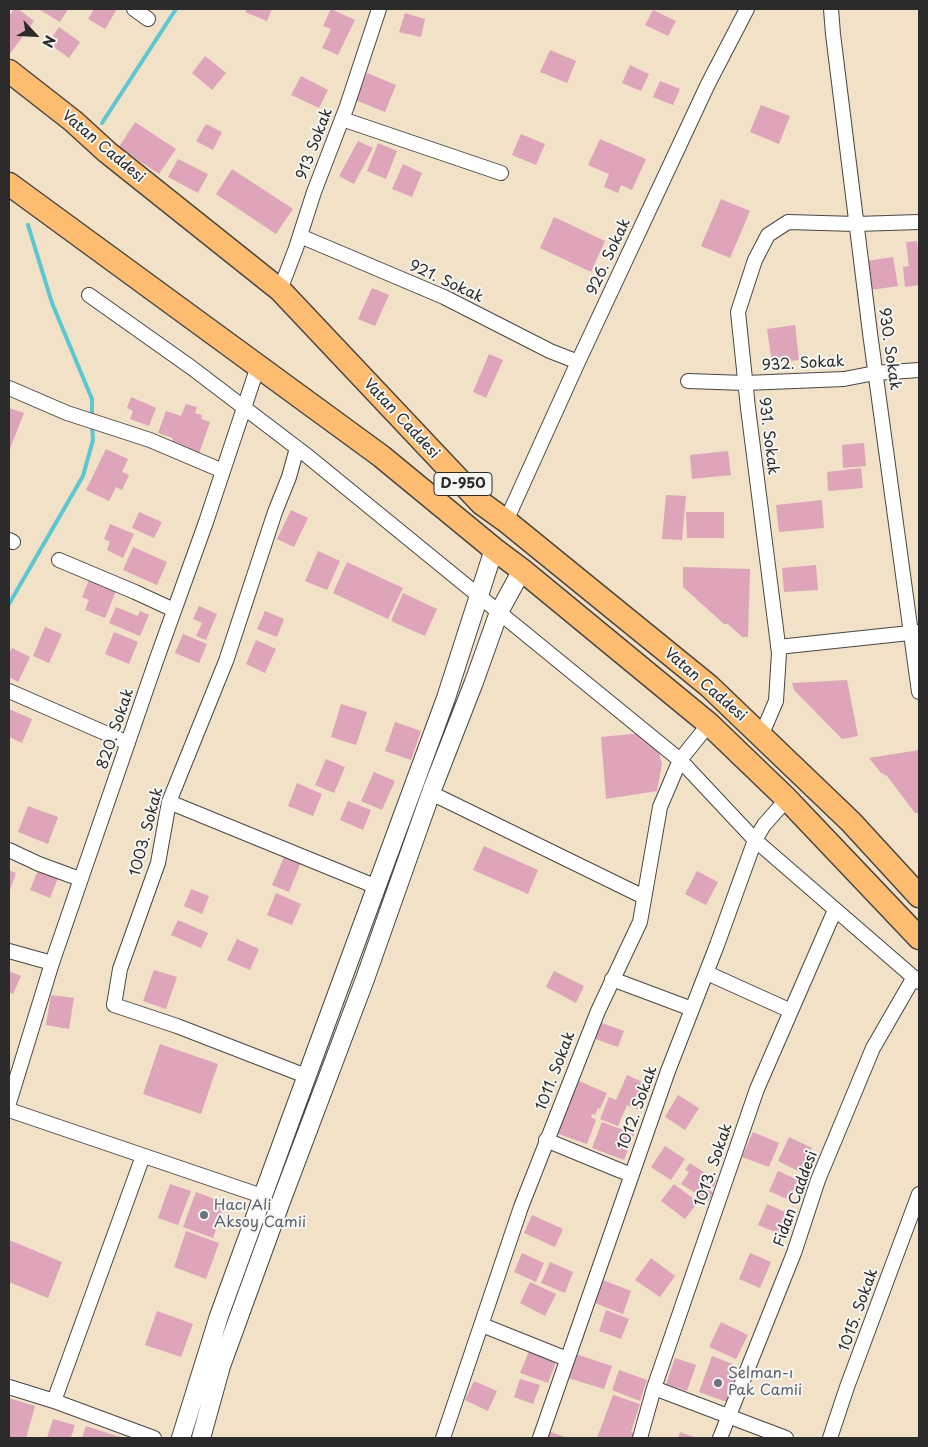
<!DOCTYPE html>
<meta charset="utf-8">
<style>
body{margin:0}
#map{position:relative;width:928px;height:1447px;overflow:hidden;background:#f1e1c7;font-family:"Playpen Sans",sans-serif}
canvas{display:block}
.frame{position:absolute;inset:0;border:10px solid #2b2b2b;pointer-events:none}
.north{position:absolute;left:10px;top:10px;width:50px;height:50px;-webkit-text-stroke:4px #f6f6f2;paint-order:stroke;rotate:115deg;font-size:14px;font-weight:700;line-height:20px;text-align:center;color:#2b2b2b}
.north::after{content:'';display:block;margin:auto;width:18px;height:22px;background:#2b2b2b;clip-path:polygon(50% 0,100% 100%,50% 72%,0 100%)}
</style>
<div id="map">
<canvas width="928" height="1447"></canvas>
<div class="frame"></div>
<div class="north">N</div>
</div>
<script>
const ctx = document.querySelector('canvas').getContext('2d');
ctx.lineJoin = 'round';
function trace(path, color, width, dash) { ctx.strokeStyle = color; ctx.lineWidth = width; ctx.lineCap = dash ? 'butt' : 'round'; ctx.setLineDash(dash || []); ctx.stroke(path); }
function fillPath(path, color) { ctx.fillStyle = color; ctx.fill(path, 'evenodd'); }
function drawText(font, color, halo, rows, align = 'center') {
  ctx.font = font + ' "Playpen Sans",sans-serif'; ctx.lineWidth = 4; ctx.setLineDash([]); ctx.textBaseline = 'middle'; ctx.strokeStyle = halo; ctx.fillStyle = color; for (const [text, x, y, turn = 0] of rows) {
    ctx.save(); ctx.translate(x, y); ctx.rotate((+turn || 0) * Math.PI / 180); ctx.textAlign = isNaN(turn) ? turn : align; if (halo) ctx.strokeText(text, 0, 0); ctx.fillText(text, 0, 0); ctx.restore();
  }
}
trace(new Path2D(`
 M102 123 176 9
 M28 225 52 303 92 399V418
 M9 604 83 476 93 440 92 425`), '#5ac7d1', 4);
fillPath(new Path2D(`
 M14 9H18L34 21 9 55V16Z
 M41 9H68L60 22 40 10Z
 M94 9H117L105 29 88 19Z
 M247 9H272L267 21 245 12Z
 M331 9 355 20 338 55 322 48 331 29 323 26Z
 M653 10 676 21 668 36 645 25Z
 M405 13 425 19 421 37 399 32Z
 M59 27 80 42 69 58 48 43Z
 M550 50 576 61 567 83 540 72Z
 M205 56 226 73 212 90 192 73Z
 M630 65 649 74 641 91 622 83Z
 M367 73 396 85 385 112 355 100Z
 M301 76 328 90 319 108 291 95Z
 M660 81 680 89 673 105 653 97Z
 M761 105 790 116 779 144 750 132Z
 M135 122 176 149 159 174 119 147Z
 M206 124 222 132 213 150 196 141Z
 M521 134 545 144 536 165 512 155Z
 M600 139 646 159 632 190 621 185 618 193 604 187 609 174 588 165Z
 M358 141 373 148 354 184 339 176Z
 M378 143 397 151 386 179 367 171Z
 M178 159 208 174 198 193 168 177Z
 M403 164 422 173 412 197 392 189Z
 M232 169 293 209 276 234 216 194Z
 M721 199 750 211 730 258 701 246Z
 M554 217 605 241 591 272 540 248Z
 M917 241 919 259V285L905 287 903 267 909 266 906 242Z
 M893 257 898 286 871 290 867 261Z
 M372 288 389 295 375 326 358 319Z
 M795 325 799 360 772 363 767 329Z
 M489 354 503 360 486 398 473 392Z
 M131 397 156 408 149 426 130 419 133 411 127 408Z
 M186 404 197 407 195 413 202 415 201 419 210 422 199 454 171 445 173 438 158 433 166 411 181 416Z
 M9 408 24 413 9 451Z
 M864 443 866 466 843 468 842 445Z
 M106 449 128 459 122 472 129 475 122 490 116 487 109 501 86 490Z
 M728 451 731 475 692 479 690 455Z
 M861 468 863 488 828 491 827 472Z
 M666 495 686 496 682 540 662 539Z
 M822 500 824 528 779 532 776 505Z
 M291 510 308 518 294 547 277 539Z
 M139 512 162 522 154 538 132 528Z
 M686 512H724V538H687Z
 M110 524 134 534 123 558 107 550 110 542 104 539Z
 M133 547 167 562 157 585 123 570Z
 M318 551 340 561 327 590 305 581Z
 M347 562 403 588 388 619 333 593Z
 M816 565 818 590 784 592 782 568Z
 M683 567 750 569 748 637H742L728 624H724L683 587Z
 M89 580 116 591 105 618 85 610 89 600 82 597Z
 M403 593 437 609 425 636 391 621Z
 M199 606 217 614 206 640 196 636 202 623 193 619Z
 M116 607 138 616 140 611 149 615 140 636 109 623Z
 M265 611 284 619 277 637 257 629Z
 M45 627 62 634 49 663 33 656Z
 M114 632 138 642 129 664 105 654Z
 M183 634 207 644 199 663 175 653Z
 M256 640 276 649 265 673 246 664Z
 M12 648 30 657 18 682 9 677V654Z
 M847 680 858 736 842 739 794 690 792 683Z
 M341 704 367 712 356 745 331 737Z
 M9 709 32 719 22 743 9 737Z
 M395 722 421 731 411 760 385 751Z
 M642 733 659 753 662 764 657 791 606 799 601 737Z
 M919 750V813H915L887 776 881 773 869 758Z
 M326 759 345 767 334 793 315 785Z
 M374 772 395 781 382 810 361 801Z
 M297 783 322 794 313 816 288 806Z
 M348 801 371 810 363 830 340 820Z
 M28 806 58 817 48 844 18 832Z
 M484 846 538 870 528 894 473 870Z
 M285 855 301 862 289 892 272 885Z
 M9 870 16 873 9 893Z
 M38 870 58 878 50 898 30 890Z
 M697 871 718 882 706 905 685 894Z
 M191 889 209 896 202 914 184 906Z
 M276 893 301 904 292 925 267 915Z
 M178 920 208 933 201 948 171 935Z
 M237 939 259 949 250 970 227 960Z
 M154 970 177 977 166 1009 143 1001Z
 M9 971 21 976 13 994 9 992Z
 M554 971 584 986 576 1003 546 987Z
 M51 995 74 998 69 1029 46 1025Z
 M596 1021 624 1031 618 1047 590 1037Z
 M160 1044 218 1064 201 1114 143 1094Z
 M627 1075 651 1086 640 1110 627 1105 618 1126 600 1119 609 1097 616 1100Z
 M579 1081 607 1093 600 1109 598 1108 595 1115 592 1114 591 1117 596 1120 587 1144 556 1133Z
 M678 1095 699 1108 685 1130 665 1117Z
 M602 1122 634 1134 624 1160 592 1148Z
 M753 1132 779 1143 769 1167 742 1157Z
 M789 1137 812 1148 800 1172 778 1161Z
 M665 1146 685 1159 671 1180 651 1167Z
 M690 1163 717 1181 711 1191 713 1193 708 1201 681 1184 689 1172 685 1170Z
 M778 1171 798 1180 789 1200 769 1191Z
 M170 1184 191 1191 178 1225 158 1218Z
 M674 1184 698 1202 685 1219 661 1201Z
 M196 1192 225 1203 213 1238 183 1227Z
 M767 1204 794 1216 785 1236 758 1225Z
 M532 1215 563 1229 555 1247 524 1233Z
 M186 1231 219 1243 206 1279 174 1267Z
 M9 1240 62 1262 48 1298 9 1282Z
 M522 1253 544 1263 536 1282 514 1272Z
 M750 1253 771 1262 760 1288 739 1279Z
 M651 1258 675 1276 660 1297 635 1280Z
 M550 1262 573 1272 565 1293 541 1283Z
 M603 1280 631 1291 623 1314 595 1303Z
 M530 1282 556 1294 545 1316 520 1303Z
 M606 1310 629 1319 621 1339 599 1331Z
 M157 1311 193 1324 181 1357 145 1345Z
 M721 1322 748 1335 736 1359 709 1347Z
 M529 1351 556 1362 548 1383 520 1373Z
 M576 1354 612 1366 604 1389 568 1378Z
 M712 1356 735 1365 733 1372 738 1374 727 1402 699 1392Z
 M675 1358 696 1365 687 1391 666 1384Z
 M619 1370 647 1380 640 1401 612 1390Z
 M520 1379 540 1385 533 1404 514 1397Z
 M474 1381 497 1391 488 1411 465 1400Z
 M613 1395 640 1404 631 1432 634 1433 632 1438H597Z
 M9 1398 35 1406 26 1438H9Z
 M53 1419 75 1425 71 1438H47Z
 M86 1426 123 1438H82Z
 M548 1431 568 1438H546Z
 M680 1432 697 1438H678Z`), '#dea4b9');
const minor = new Path2D(`
 M134 9 148 19
 M831 9 833 34 870 333 919 692
 M342 119 501 173
 M300 236 444 297 550 351 578 362
 M280 290 296 248 314 192 347 106 379 9
 M89 295 192 368 305 454 680 760 755 840 919 982
 M688 381 745 383 844 379 875 373 919 370
 M9 388 67 413 150 440 223 471
 M297 448 289 477 275 512 226 661 169 802 158 863 120 969 114 1005 177 1026 306 1076
 M506 521 578 362 708 84 747 9
 M9 540 13 542
 M59 560 135 592 174 610
 M778 647 919 632
 M9 691 128 743
 M761 736 776 701 779 653 748 408 738 312 755 260 768 235 788 222 856 224 919 222
 M431 793 644 897
 M169 802 377 887
 M9 850 39 864 80 879
 M9 951 52 963
 M707 973 791 1011
 M612 979 692 1009
 M9 1103 52 963 156 661 206 522 258 366
 M9 1110 262 1196
 M546 1140 631 1175
 M482 1325 567 1359
 M9 1387 54 1401 154 1438
 M654 1388 786 1438
 M54 1401 143 1156
 M443 1438 521 1207 598 1011 640 922 660 807 680 760 709 724
 M540 1438 668 1071 717 945 755 840 764 825 787 799
 M640 1438 654 1388 757 1089 835 910
 M720 1438 794 1253 818 1180 873 1048 914 977
 M830 1438 847 1387 919 1194`);
const tertiary = new Path2D(`
 M181 1438 219 1316 292 1116 446 698 494 549
 M201 1438 221 1366 280 1204 365 979 433 787 474 682 499 612 522 570`);
const trunk = new Path2D(`
 M9 71 73 121 107 152 280 290 481 503 506 521 709 686 851 822 919 896
 M9 184 381 456 494 549 522 570 709 724 787 799 919 938`);
trace(minor, '#494642', 16);
trace(tertiary, '#494642', 20);
trace(trunk, '#494642', 25);
trace(minor, '#fff', 14);
trace(tertiary, '#fff', 18);
trace(trunk, '#fdbc70', 22);
for (const [x, y, r, color] of [
 [204,1215,5,"#6b7280"],
 [718,1383,5,"#6b7280"]
]) { const dot = new Path2D(); dot.arc(x, y, r, 0, 2 * Math.PI); ctx.fillStyle = color; ctx.fill(dot); trace(dot, '#f6f6f2', 2); }
for (const [x, y, w] of [
 [463,484,58]
]) { const box = new Path2D(); box.roundRect(x - w / 2, y - 11.5, w, 23, 4); ctx.fillStyle = '#f6f6f2'; ctx.fill(box); trace(box, '#2b2b2b', 1); }
drawText('bold 14px', '#2b2b2b', null, [
 ["D-950",463,484]
]);
drawText('15px', '#2b2b2b', '#f6f6f2', [
 ["913 Sokak",315,144,-69],
 ["Vatan Caddesi",103,147,40],
 ["926. Sokak",609,257,-65],
 ["921. Sokak",446,282,25],
 ["930. Sokak",889,349,82],
 ["932. Sokak",803,364,-3],
 ["Vatan Caddesi",401,419,47],
 ["931. Sokak",768,436,83],
 ["Vatan Caddesi",705,685,41],
 ["820. Sokak",116,729,-71],
 ["1003. Sokak",147,832,-75],
 ["1011. Sokak",556,1071,-69],
 ["1012. Sokak",638,1108,-70],
 ["1013. Sokak",714,1165,-71],
 ["Fidan Caddesi",796,1199,-70],
 ["1015. Sokak",859,1310,-70]
]);
drawText('15px', '#5b616d', '#f6f6f2', [
 ["Hacı Ali",214,1206],
 ["Aksoy Camii",214,1223],
 ["Selman-ı",728,1374],
 ["Pak Camii",728,1391]
], 'left');
</script>
